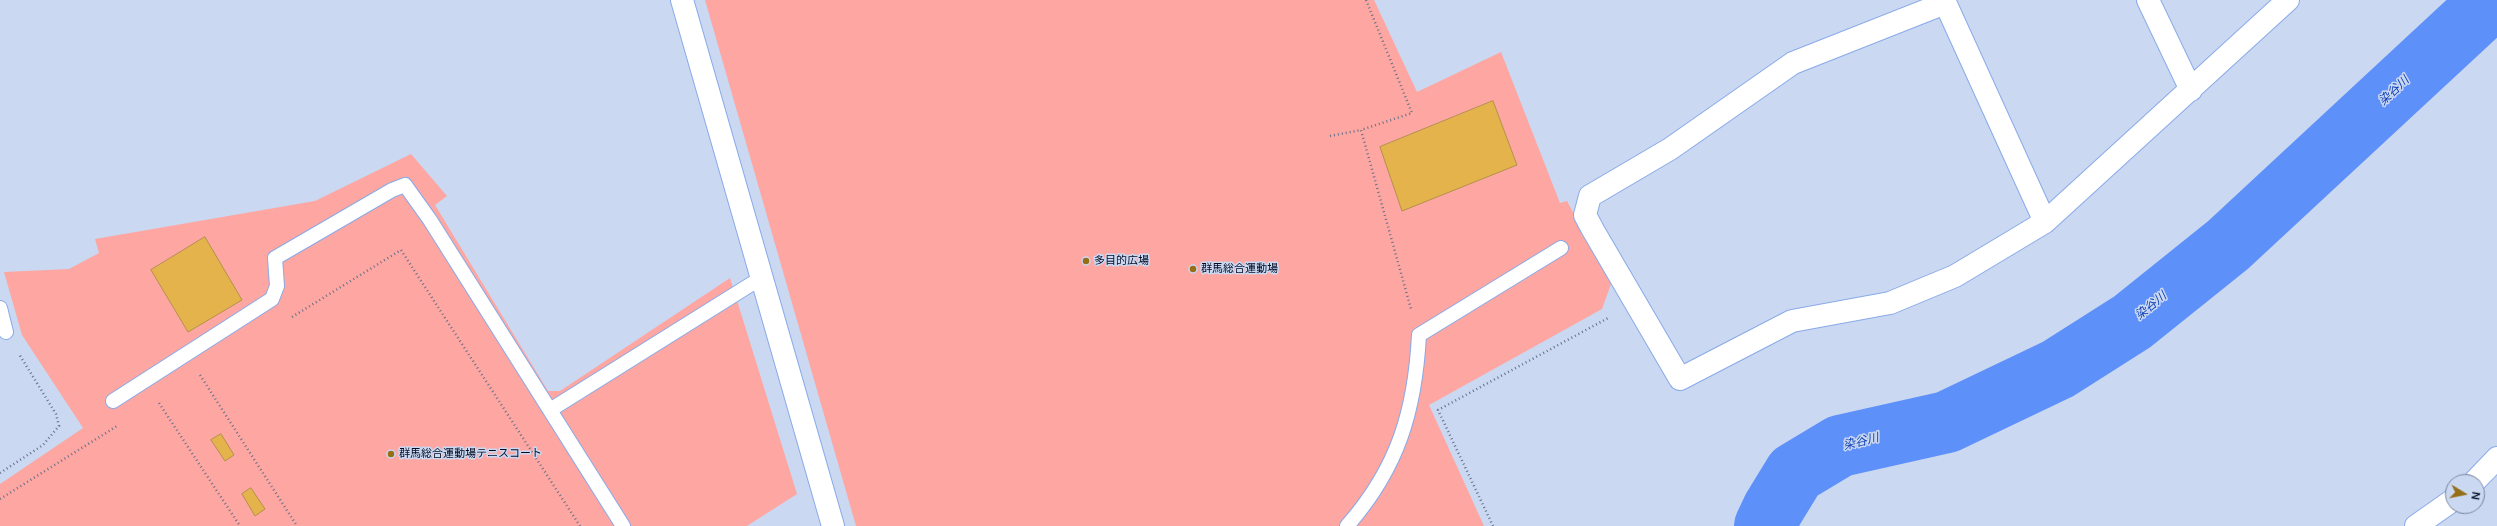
<!DOCTYPE html>
<meta charset="utf-8">
<style>
body{margin:0}
#map{position:relative;width:2497px;height:526px;overflow:hidden;background:#cad8f2;font-family:Manrope,sans-serif}
canvas{display:block}
.north{position:absolute;left:2445px;top:474px;width:40px;height:40px;box-sizing:border-box;background:#cad8f2;border:1px solid #7a869e;border-radius:50%;rotate:100deg;font-size:11px;font-weight:700;line-height:16px;text-align:center;color:#030b21}
.north::after{content:'';display:block;margin:auto;width:14px;height:18px;background:#956f18;clip-path:polygon(50% 0,100% 100%,50% 72%,0 100%)}
</style>
<div id="map">
<canvas width="2497" height="526"></canvas>
<div class="north">N</div>
</div>
<script>
const ctx = document.querySelector('canvas').getContext('2d');
ctx.lineJoin = 'round';
function fillPath(path, color) { ctx.fillStyle = color; ctx.fill(path, 'evenodd'); }
function trace(path, color, width, dash) { ctx.strokeStyle = color; ctx.lineWidth = width; ctx.lineCap = dash ? 'butt' : 'round'; ctx.setLineDash(dash || []); ctx.stroke(path); }
function drawText(font, color, halo, rows, align = 'center') {
  ctx.font = font + ' Manrope,"Noto Sans JP",sans-serif'; ctx.lineWidth = 3; ctx.setLineDash([]); ctx.textBaseline = 'middle'; ctx.strokeStyle = halo; ctx.fillStyle = color; for (const [text, x, y, turn = 0] of rows) {
    ctx.save(); ctx.translate(x, y); ctx.rotate((+turn || 0) * Math.PI / 180); ctx.textAlign = isNaN(turn) ? turn : align; if (halo) ctx.strokeText(text, 0, 0); ctx.fillText(text, 0, 0); ctx.restore();
  }
}
fillPath(new Path2D(`
 M705 0H1374L1417 92 1501 52 1560 203 1567 201 1611 284 1602 309 1429 405 1484 526H856Z
 M411 154 447 196 435 205 548 391H560L730 278 797 494 747 526H0V484L83 428 22 335 4 272 69 269 99 253 95 239 315 201Z`), '#fea6a1');
trace(new Path2D(`
 M1765 526 1773 509 1795 473 1840 446 1947 422 2058 369 2132 322 2228 245 2492 0`), '#5e90f9', 62);
const building = new Path2D(`
 M1493 101 1517 165 1402 211 1380 147Z
 M205 237 242 300 188 332 151 270Z
 M221 434 234 455 225 461 211 440Z
 M251 488 265 509 255 516 242 494Z`);
fillPath(building, '#e4b34c');
trace(building, '#b3914b', 1);
const service = new Path2D(`
 M0 308 6 332
 M113 401 272 299 277 286 275 258 392 190 405 185 430 220 623 526
 M550 410 761 278
 M1347 526C1398 468 1415 411 1419 335L1561 248`);
const minor = new Path2D(`
 M1944 0 2045 222
 M2148 0 2191 90
 M1945 3 1793 63 1670 149 1590 196 1585 215 1593 230 1680 379 1792 321 1890 303 1955 276 2045 222 2288 0
 M2474 482 2497 458
 M2416 526 2453 500`);
const tertiary = new Path2D(`
 M682 0 833 526`);
trace(service, '#89aae8', 16);
trace(minor, '#89aae8', 24);
trace(tertiary, '#89aae8', 24);
trace(new Path2D(`
 M1366 0 1412 113 1361 130 1411 309
 M1330 136 1361 130
 M292 317 401 250 580 526
 M200 375 297 526
 M159 403 240 526
 M0 473 43 445 59 426 56 414 19 354
 M0 499 117 426
 M1493 526 1438 410 1610 317`), '#667189', 2.5, [1, 3]);
trace(service, '#fff', 14);
trace(minor, '#fff', 22);
trace(tertiary, '#fff', 22);
for (const [x, y, r, color] of [
 [1086,261,4,"#956f18"],
 [1193,269,4,"#956f18"],
 [391,454,4,"#956f18"]
]) { const dot = new Path2D(); dot.arc(x, y, r, 0, 2 * Math.PI); ctx.fillStyle = color; ctx.fill(dot); trace(dot, '#cad8f2', 1.5); }
drawText('11px', '#030b21', '#cad8f2', [
 ["多目的広場",1094,261],
 ["群馬総合運動場",1201,269],
 ["群馬総合運動場テニスコート",399,454]
], 'left');
drawText('italic 12px', '#0c3fb6', '#cad8f2', [
 ["染谷川",2394,91,-43],
 ["染谷川",2151,306,-39],
 ["染谷川",1861,442,-14]
]);
</script>
